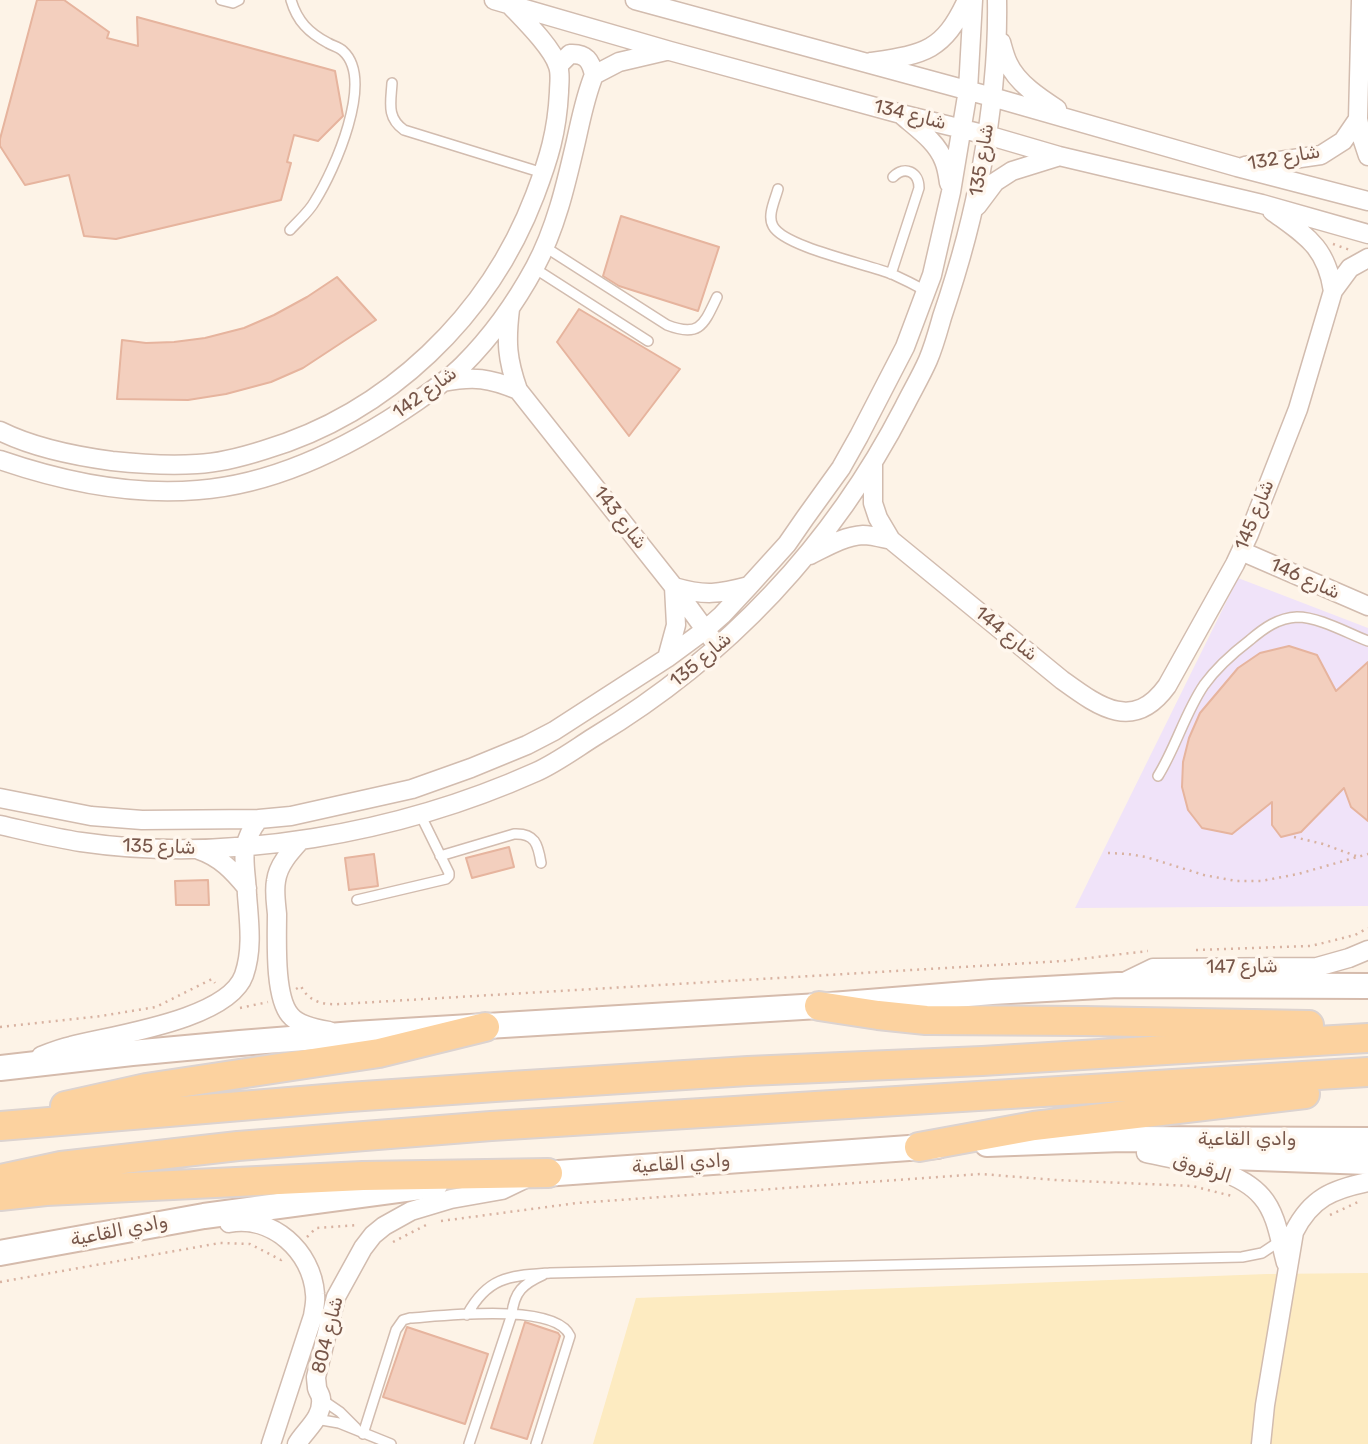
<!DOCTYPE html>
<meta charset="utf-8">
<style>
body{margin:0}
canvas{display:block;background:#fdf3e7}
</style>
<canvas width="1368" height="1444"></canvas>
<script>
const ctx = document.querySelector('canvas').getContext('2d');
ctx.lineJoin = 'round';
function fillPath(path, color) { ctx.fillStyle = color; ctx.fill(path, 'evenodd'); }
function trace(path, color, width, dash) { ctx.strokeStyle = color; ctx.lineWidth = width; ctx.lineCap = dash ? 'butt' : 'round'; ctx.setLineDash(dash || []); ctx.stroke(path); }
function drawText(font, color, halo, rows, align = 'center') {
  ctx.font = font + ' Rubik,"Noto Sans Arabic",sans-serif'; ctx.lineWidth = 7; ctx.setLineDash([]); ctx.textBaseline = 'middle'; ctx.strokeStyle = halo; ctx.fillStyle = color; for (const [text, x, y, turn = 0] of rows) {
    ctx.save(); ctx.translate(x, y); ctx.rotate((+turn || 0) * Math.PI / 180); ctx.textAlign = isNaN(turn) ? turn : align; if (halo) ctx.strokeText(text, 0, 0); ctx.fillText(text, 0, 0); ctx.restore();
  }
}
fillPath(new Path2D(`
 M1238 578 1368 628V906L1075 908Z`), '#f0e3f9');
fillPath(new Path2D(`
 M1368 1273V1444H593L636 1298 1267 1274Z`), '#fdebc1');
const building = new Path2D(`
 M37 0H64L109 32 107 38 138 46 137 17 335 71 343 116 318 141 294 135 287 162 291 163 281 200 116 239 84 236 69 175 25 185 0 146V139Z
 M621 216 719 247 698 311 619 286 603 276Z
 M337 277 376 320 303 368 271 382 226 394 188 400 117 399 122 340 146 343 174 342 205 338 244 328 274 315 307 297Z
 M579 309 680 369 629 436 557 342Z
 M1289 646 1317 655 1336 691 1368 662V821L1351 807 1344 788 1301 832 1281 837 1272 825V802L1232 834 1202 828 1188 810 1182 787 1183 762 1189 738 1200 713 1238 668 1260 653Z
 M509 847 514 867 472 878 466 858Z
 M374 854 378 886 349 890 345 858Z
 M208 880 209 905H176L175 881Z
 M525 1322 558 1333 560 1336 527 1439 491 1428Z
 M407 1327 488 1354 465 1424 383 1397Z`);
fillPath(building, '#f3cfbe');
trace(building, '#e6b49e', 2);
const lane = new Path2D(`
 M221 0 233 3 239 0
 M392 83C391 102 386 117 404 130L543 173
 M778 189C775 200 767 216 773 226 784 247 867 264 892 274 903 279 915 285 926 291
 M290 230C299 220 309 212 315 201 334 171 375 80 343 51 339 47 333 46 328 43 309 33 297 21 291 0
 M545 247 667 325C700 338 704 324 717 297
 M534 268 648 341
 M891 274 919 188C919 172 905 165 893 177
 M1158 776C1176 747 1185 713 1204 685 1217 667 1233 653 1250 640 1264 628 1278 618 1297 617 1319 617 1347 633 1368 641
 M440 856 514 834C535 833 538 844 541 863
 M357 900 446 879 449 876V873L420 814
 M467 1315C488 1276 510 1276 550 1273L1242 1257 1262 1253 1280 1241
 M321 1399 340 1412 356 1428
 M316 1419 339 1423 391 1444
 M363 1434 396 1330 403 1320 410 1318C442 1316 556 1302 570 1336L536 1444
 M469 1444 512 1314C514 1292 523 1284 543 1275`);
const street = new Path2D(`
 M494 0 670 51 901 114 987 135 1059 156 1262 204 1368 234
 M635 0 992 97 1237 167 1368 201
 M1361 0 1358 119 1362 138 1368 156
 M1001 42C1003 49 1005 57 1008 63 1017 83 1040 98 1057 109
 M871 62C924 54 943 52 967 0
 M558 66 570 54C586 53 591 61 594 75
 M903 116C918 129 937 142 944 161 947 168 948 176 949 183
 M1245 166 1321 155 1343 141 1358 119
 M977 206 995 182 1012 171 1057 157
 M1272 211C1306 236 1326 246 1333 291
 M510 309C506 342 507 359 518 390L674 587 712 639
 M443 382C474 376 489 378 518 390
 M0 431C34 448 75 456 112 461 140 464 168 466 197 464 219 463 242 457 264 450 388 413 489 316 535 195 549 158 557 132 559 92 559 84 561 74 558 66 552 47 523 19 509 4
 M0 460C64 482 130 496 198 490 277 484 352 446 417 401 433 390 449 379 463 365 491 337 516 302 535 267 556 228 566 184 576 141 581 119 585 97 594 75L619 62 666 51
 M873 464V503L878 518 891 540 1062 680C1098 706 1133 733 1167 686L1235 564 1249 534 1298 409 1333 291 1350 268 1368 258
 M1241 551 1368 606
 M810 555C826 547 844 536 863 535 872 535 882 538 891 540
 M667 658 676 625 674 587C705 596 719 594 749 586
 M0 798 91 816 142 820 259 819 291 816 412 789 471 768 527 745 554 731 667 658 705 630 722 615 749 586 787 544 805 518 841 468 859 436 905 347 932 275 951 192 968 90 973 0
 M0 825C27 831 54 838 81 842 230 864 400 833 536 772 556 763 575 749 594 737 727 657 833 545 904 407 912 391 921 376 928 360 934 346 938 331 942 317 959 267 973 217 982 165 992 110 998 55 997 0
 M301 840C290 852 278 865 276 881 274 891 276 903 277 914 277 939 274 996 290 1015 298 1025 317 1029 329 1031
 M199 850C220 857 233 871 247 888
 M1122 983 1153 968 1317 967 1349 958 1368 950
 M41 1056C51 1052 61 1048 71 1046 113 1035 228 1020 244 975 253 949 249 921 247 895 246 863 237 847 259 819
 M1146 1153C1182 1161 1238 1168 1262 1197 1277 1214 1280 1242 1286 1263
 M229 1223C272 1215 312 1251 315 1294 316 1301 314 1309 313 1316L271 1444
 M297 1444C305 1430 323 1418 321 1399 321 1395 318 1392 317 1388 317 1386 316 1379 316 1377L336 1297 363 1248 373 1235 384 1226 411 1211 451 1199 502 1190 529 1177
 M1261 1444 1265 1405 1294 1232C1311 1198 1333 1189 1368 1182`);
const secondary = new Path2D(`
 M0 1068 132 1053 240 1043 354 1034 819 1006 992 992 1118 985 1368 986
 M987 1144 1122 1139 1368 1140
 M1176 1155 1368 1162
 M530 1175 937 1146
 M0 1253 204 1216 435 1185`);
const primary = new Path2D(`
 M819 1006 878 1015 926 1020 1084 1021 1309 1025
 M65 1106 146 1088 379 1053 485 1027
 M0 1126 349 1097 495 1087 748 1071 982 1061 1368 1038
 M919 1147 1034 1126 1305 1094
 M0 1179 61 1166 238 1146 491 1126 1368 1072
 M0 1196 46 1191 363 1176 548 1173`);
trace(lane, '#d2bcaf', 12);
trace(street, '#d2bcaf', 21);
trace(secondary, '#d5bbac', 28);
trace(primary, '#dcd3d0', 32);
trace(new Path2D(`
 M1333 244 1350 250
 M1294 837 1323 844 1356 856
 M1108 853 1128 854 1146 857 1204 875 1236 881H1261L1298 874 1368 854
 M1196 950 1311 946 1355 935 1368 928
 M296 989 301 986C309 1003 325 1005 341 1004L1063 961 1148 951
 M240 1008 268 1002
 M0 1027 101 1016 156 1007 212 979 215 983
 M1330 1215 1358 1202
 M441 1221 577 1203 981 1174 1056 1180 1192 1186 1232 1196
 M307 1237 316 1228 359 1225
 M393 1242 428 1224
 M0 1282 220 1243 250 1244 281 1260 283 1258`), '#d8b2a1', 2.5, [2, 5]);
trace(lane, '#fff', 9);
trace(street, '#fff', 18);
trace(secondary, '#fff', 24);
trace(primary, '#fcd29f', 28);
drawText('19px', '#78574a', '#fff7ee', [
 ["شارع 134",910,115,14],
 ["شارع 132",1284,158,-10],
 ["شارع 135",982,160,-81],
 ["شارع 142",425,393,-36],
 ["شارع 145",1255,515,-68],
 ["شارع 143",620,518,52],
 ["شارع 146",1305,579,24],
 ["شارع 144",1006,634,39],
 ["شارع 135",701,660,-40],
 ["شارع 135",159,847,2],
 ["شارع 147",1242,967,-1],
 ["وادي القاعية",1247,1140],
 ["وادي القاعية",681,1164,-4],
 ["الرقروق",1202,1169,17],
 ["وادي القاعية",119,1231,-11],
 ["شارع 804",328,1335,-76]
]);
</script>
